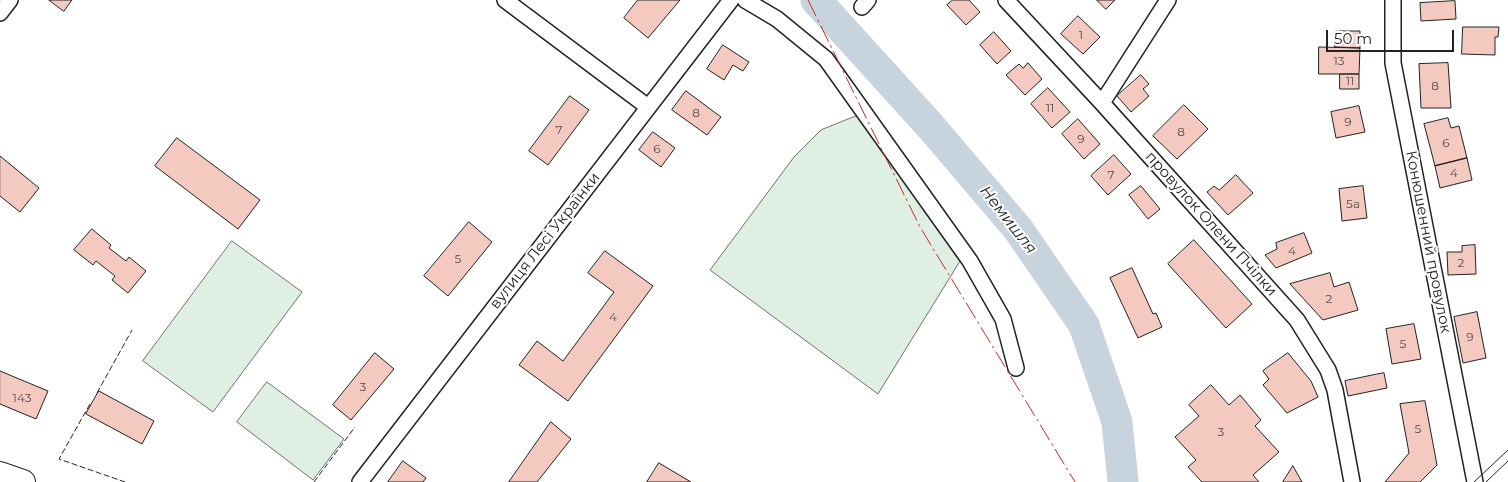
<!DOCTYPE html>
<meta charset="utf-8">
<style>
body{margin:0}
#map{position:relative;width:1508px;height:482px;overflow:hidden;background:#fff;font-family:Montserrat,sans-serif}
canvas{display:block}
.scale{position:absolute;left:1326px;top:30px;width:128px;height:22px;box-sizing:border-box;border:2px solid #222;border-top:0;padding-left:6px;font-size:15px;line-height:18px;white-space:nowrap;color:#222;-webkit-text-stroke:4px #fff;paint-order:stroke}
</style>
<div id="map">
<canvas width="1508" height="482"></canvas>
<div class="scale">50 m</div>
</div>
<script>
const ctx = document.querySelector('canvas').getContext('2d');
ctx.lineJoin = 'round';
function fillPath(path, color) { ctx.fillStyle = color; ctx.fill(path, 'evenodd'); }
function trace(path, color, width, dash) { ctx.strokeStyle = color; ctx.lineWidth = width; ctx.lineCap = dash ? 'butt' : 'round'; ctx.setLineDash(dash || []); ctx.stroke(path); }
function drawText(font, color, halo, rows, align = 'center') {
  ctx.font = font + ' Montserrat,sans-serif'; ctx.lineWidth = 4; ctx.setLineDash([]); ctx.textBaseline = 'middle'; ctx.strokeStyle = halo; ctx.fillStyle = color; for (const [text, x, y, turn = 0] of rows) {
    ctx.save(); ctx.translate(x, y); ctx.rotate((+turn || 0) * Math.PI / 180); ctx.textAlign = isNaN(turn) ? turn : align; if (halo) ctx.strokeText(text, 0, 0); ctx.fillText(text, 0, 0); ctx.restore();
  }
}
const green = new Path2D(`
 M864 113 965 253 878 394 710 270 794 157 821 130Z
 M232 241 302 292 213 412 143 361Z
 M267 382 344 439 313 480 237 422Z`);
fillPath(green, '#e0efe3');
trace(green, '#6f6f6f', 1);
trace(new Path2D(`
 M816 0 932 128 1018 229 1084 325 1117 422 1123 482`), '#c7d3dd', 31);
const building = new Path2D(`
 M49 0H72L64 11Z
 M638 0H680L648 38 624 18Z
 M953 0H969L980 12 966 25 947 5Z
 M1097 0H1115L1106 9Z
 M1455 1 1456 19 1421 21 1420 3Z
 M1078 16 1100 37 1083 54 1061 34Z
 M1463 27H1499L1498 37H1495V55L1462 54Z
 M1336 31H1360V48L1335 47Z
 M994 32 1011 51 997 64 980 45Z
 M723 45 749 62 743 71 733 65 724 80 707 69Z
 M1319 47 1360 48 1359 74H1319Z
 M1028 63 1042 79 1025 95 1006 75 1019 64 1023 68Z
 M1448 63 1451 108H1421L1419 64Z
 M1340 74H1359V89H1340Z
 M1141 75 1149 84 1143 89 1149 96 1131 112 1117 96Z
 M1048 88 1070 112 1052 128 1031 104Z
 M686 91 721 117 707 135 672 110Z
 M570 96 589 110 548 165 529 151Z
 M1184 105 1208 129 1177 159 1153 136Z
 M1359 106 1365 132 1336 138 1331 112Z
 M1448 118 1451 128 1459 126 1467 158 1435 166 1424 124Z
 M1078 119 1100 144 1084 159 1062 134Z
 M653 132 675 148 661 167 639 150Z
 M177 138 260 200 238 229 155 166Z
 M1114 155 1131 174 1108 195 1091 176Z
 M0 156 39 188 20 212 0 196Z
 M1467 158 1472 180 1440 188 1435 166Z
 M1236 175 1253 193 1228 215 1207 192 1214 186 1219 190Z
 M1141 186 1160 209 1148 219 1129 195Z
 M1363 186 1367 218 1342 221 1339 189Z
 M469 222 492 242 448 296 424 276Z
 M92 229 111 245 109 248 126 261 129 257 146 271 128 293 112 280 115 276 96 261 93 265 74 250Z
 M1304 233 1312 253 1276 268 1265 255 1277 249 1276 243Z
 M1194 240 1252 304 1226 328 1168 264Z
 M1475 245 1476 274 1448 275 1447 252H1462V246Z
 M605 251 653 286 568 401 519 365 537 341 563 361 614 292 588 273Z
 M1132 268 1153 314 1156 313 1162 327 1138 338 1110 278Z
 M1330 273 1334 287 1349 282 1358 310 1323 320 1290 284Z
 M1477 312 1486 358 1463 363 1454 317Z
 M1414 324 1421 359 1392 364 1386 329Z
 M375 353 394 369 351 420 333 405Z
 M1288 353 1311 381 1318 397 1287 413 1263 385 1269 379 1263 371Z
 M0 371 48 391 36 419 0 404Z
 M1384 373 1387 388 1348 396 1345 381Z
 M1211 385 1229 405 1240 395 1261 420 1255 426 1279 452 1253 475 1259 482H1202L1188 467 1196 460 1175 437 1199 416 1189 405Z
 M99 391 154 421 142 444 86 414Z
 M1425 401 1437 465 1420 482H1385L1409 453 1400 404Z
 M551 422 571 439 537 482H509Z
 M403 461 426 478 423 482H388Z
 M659 463 691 482H647Z
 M1293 466 1302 482H1283Z`);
fillPath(building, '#f3c9c0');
trace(building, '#222', 1);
const street = new Path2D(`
 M505 0 648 107
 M745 0 777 19 826 59 970 261 1003 319 1016 368
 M1006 0 1102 103 1297 320 1328 370 1335 390 1352 482
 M1393 0V63L1475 482
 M862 7 868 0
 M0 13 10 0
 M1102 103 1168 0
 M360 482 731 0`);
const primary = new Path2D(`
 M0 474 23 482`);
trace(street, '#222', 18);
trace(primary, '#222', 26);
trace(street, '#fff', 15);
trace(primary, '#fff', 24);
trace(new Path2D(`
 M1474 482 1508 450
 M1486 482 1508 461`), '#222', 1);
trace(new Path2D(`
 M97 393 132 330
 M90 404 59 459 125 482
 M314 482 355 427`), '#222', 1, [6, 2.5]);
trace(new Path2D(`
 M808 0 920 227 1075 482`), '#c62828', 1, [18, 4, 2.5, 4]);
drawText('12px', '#564c4a', null, [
 ["1",1081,35],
 ["13",1339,61],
 ["11",1350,81],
 ["8",1435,86],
 ["11",1050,108],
 ["8",696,113],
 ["9",1348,122],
 ["7",559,130],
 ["8",1181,132],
 ["9",1081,139],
 ["6",1446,143],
 ["6",657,149],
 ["4",1454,173],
 ["7",1111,175],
 ["5а",1353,204],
 ["4",1292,251],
 ["5",458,259],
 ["2",1461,263],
 ["2",1329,299],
 ["4",613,317],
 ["9",1470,337],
 ["5",1403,344],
 ["3",363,387],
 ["143",22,398],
 ["5",1418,429],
 ["3",1221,432]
]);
drawText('15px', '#222', '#fff', [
 ["провулок Олени Пчілки",1211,224,48],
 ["вулиця Лесі Українки",545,241,-52],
 ["Конюшенний провулок",1428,242,79]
]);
drawText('italic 16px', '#222', '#fff', [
 ["Немишля",1008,220,52]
]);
</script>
